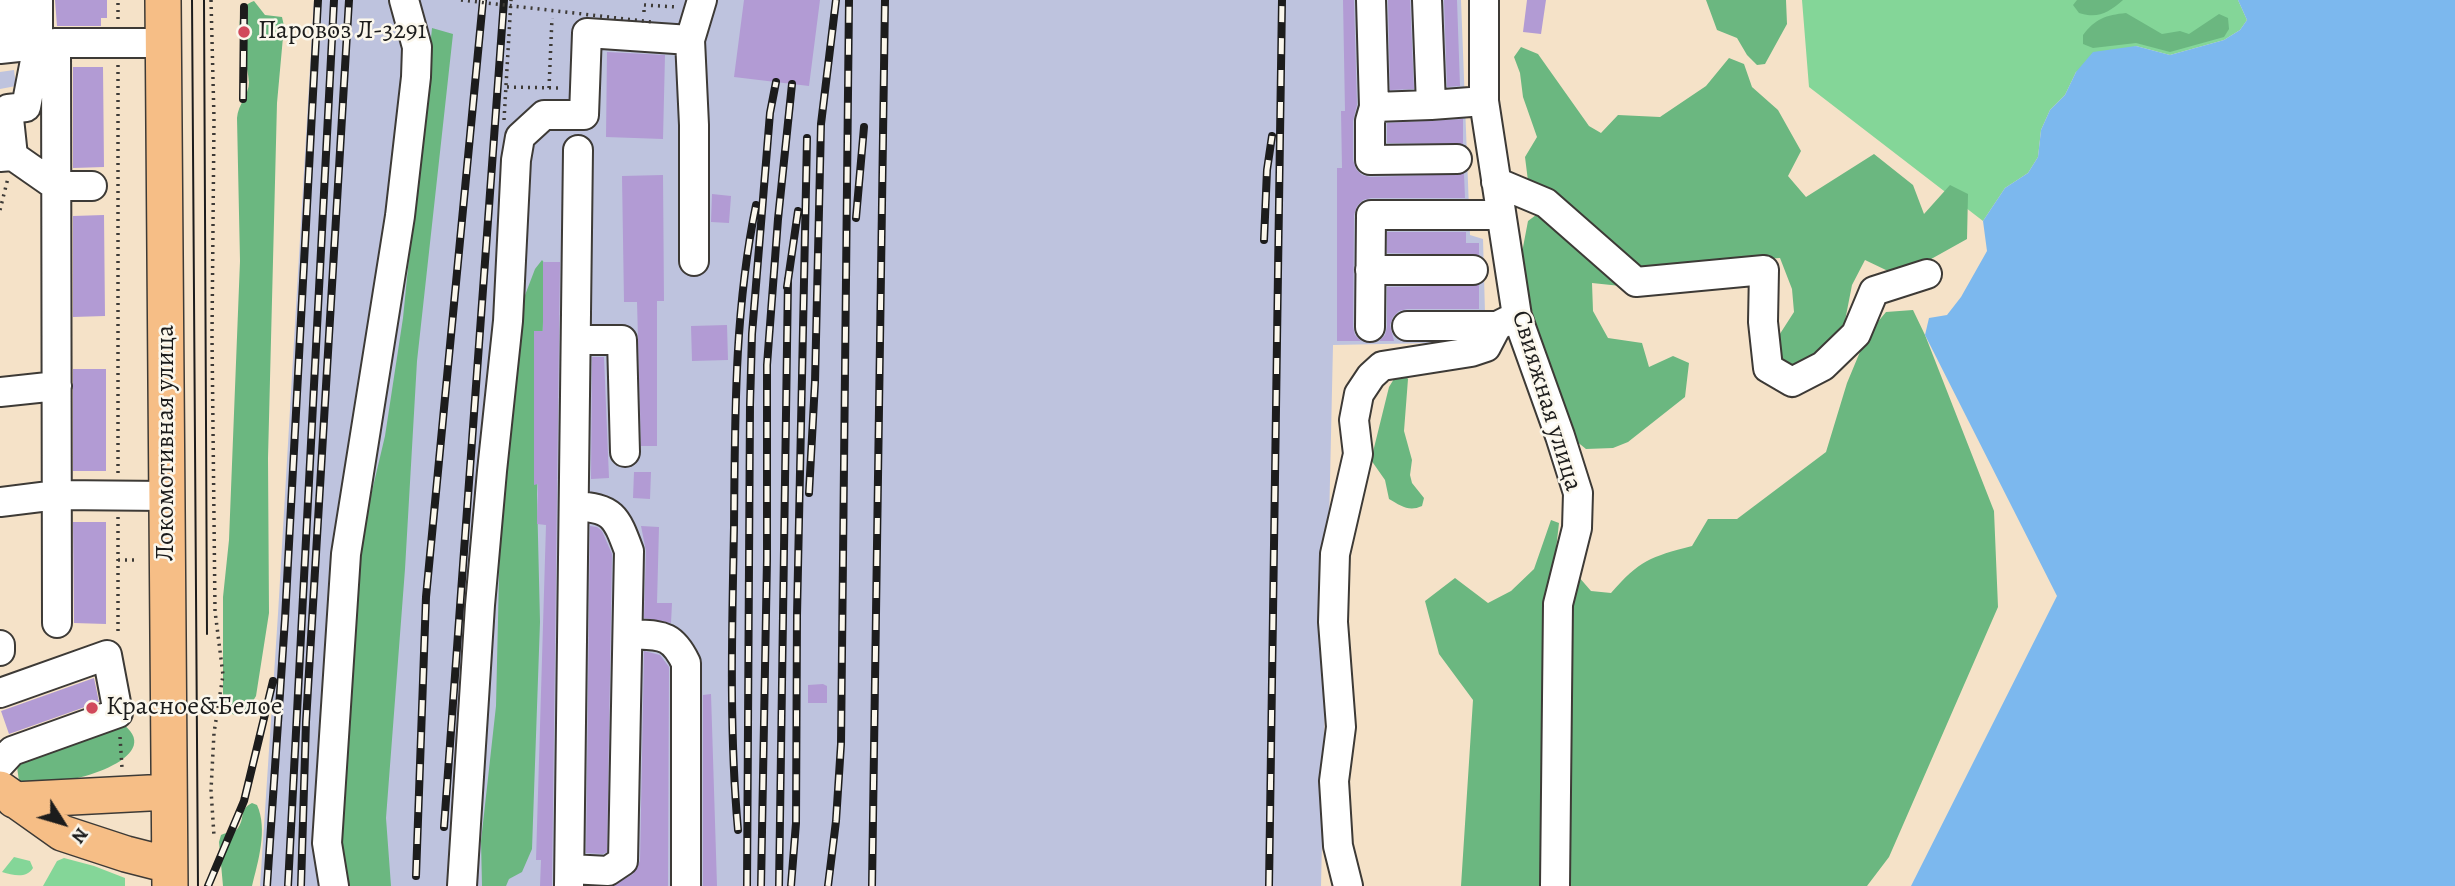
<!DOCTYPE html>
<meta charset="utf-8">
<style>
body{margin:0}
#map{position:relative;width:2455px;height:886px;overflow:hidden;background:#f5e2c8;font-family:Alegreya,serif}
canvas{display:block}
.north{position:absolute;left:28px;top:788px;width:70px;height:70px;-webkit-text-stroke:5px #fbf7ec;paint-order:stroke;rotate:127deg;font-size:19px;font-weight:700;line-height:28px;text-align:center;color:#1c1c1c}
.north::after{content:'';display:block;margin:auto;width:24px;height:32px;background:#1c1c1c;clip-path:polygon(50% 0,100% 100%,50% 72%,0 100%)}
</style>
<div id="map">
<canvas width="2455" height="886"></canvas>
<div class="north">N</div>
</div>
<script>
const ctx = document.querySelector('canvas').getContext('2d');
ctx.lineJoin = 'round';
function fillPath(path, color) { ctx.fillStyle = color; ctx.fill(path, 'evenodd'); }
function trace(path, color, width, dash) { ctx.strokeStyle = color; ctx.lineWidth = width; ctx.lineCap = dash ? 'butt' : 'round'; ctx.setLineDash(dash || []); ctx.stroke(path); }
function drawText(font, color, halo, rows, align = 'center') {
  ctx.font = font + ' Alegreya,serif'; ctx.lineWidth = 5; ctx.setLineDash([]); ctx.textBaseline = 'middle'; ctx.strokeStyle = halo; ctx.fillStyle = color; for (const [text, x, y, turn = 0] of rows) {
    ctx.save(); ctx.translate(x, y); ctx.rotate((+turn || 0) * Math.PI / 180); ctx.textAlign = isNaN(turn) ? turn : align; if (halo) ctx.strokeText(text, 0, 0); ctx.fillText(text, 0, 0); ctx.restore();
  }
}
fillPath(new Path2D(`
 M314 0H1461L1470 235 1483 239 1485 313 1480 342 1333 345 1321 886H260L278 614Z
 M14 70 16 86 0 89V72Z`), '#bec3de');
fillPath(new Path2D(`
 M1802 0H2238L2247 20 2240 30 2224 40 2170 55 2136 46 2076 72 2065 95 2050 110 2041 130 2038 157 2028 173 2005 188 1983 221 1809 87Z
 M14 857 30 861 33 868C26 879 13 875 2 872Z
 M64 858 94 866 125 878V886H43L57 861Z`), '#84d698');
fillPath(new Path2D(`
 M1706 0H1786L1787 24 1765 64 1757 65 1747 55 1737 38 1717 30Z
 M2077 0H2123C2108 13 2098 19 2079 13L2073 5Z
 M254 1 265 15 282 17 284 26 277 103 268 458 269 613 256 696 247 711 237 716 225 711 223 705V597L229 540 240 261 237 118C238 104 249 95 249 82 249 62 225 10 254 1Z
 M2126 13 2162 34 2180 31 2189 34 2219 14 2228 18 2229 29 2224 37 2170 52 2136 43 2093 48 2083 44V35C2095 19 2106 15 2126 13Z
 M432 28 453 34 417 361 405 569 386 818 391 886H345L338 835 355 563 385 436 403 318Z
 M1521 47 1538 54 1589 126 1601 133 1618 115 1660 117 1706 86 1729 58 1744 64 1752 87 1778 110 1801 151 1788 176 1806 197 1874 154 1913 185 1924 214 1950 185 1968 194 1967 239 1924 263 1888 271 1865 260 1852 285 1843 331 1829 349 1794 367 1777 364 1776 340 1794 312 1792 289 1780 258 1734 261 1659 290 1592 283 1593 311 1608 338 1642 343 1649 367 1673 356 1689 363 1685 397 1628 442 1613 448 1586 449 1565 432 1551 385 1520 263 1528 221 1540 212 1528 181 1525 157 1537 137 1523 97 1520 73 1514 57Z
 M542 260 545 264 537 495 540 622 532 849 522 872 509 879 506 886H482L481 841 496 706 500 532 522 303 535 269Z
 M1913 310 1925 335 1994 511 1998 607 1889 857 1867 886H1559L1566 578 1578 576 1591 591 1611 593C1640 560 1650 557 1692 546L1708 519H1737L1826 452 1847 383 1867 335 1886 312Z
 M1397 374 1405 375 1408 379 1404 431 1412 460 1410 475 1412 483 1424 498 1422 506C1409 512 1401 506 1389 499L1385 480 1371 460 1389 387Z
 M1551 520 1559 523 1551 594 1548 886H1461L1473 700 1439 654 1425 601 1455 578 1488 603 1511 591 1534 569Z
 M120 722C178 761 43 794 19 781L16 760Z
 M252 803 257 805C268 829 258 862 252 886H223L219 842 221 835C227 832 235 833 238 828 245 819 239 809 252 803Z`), '#6bb780');
fillPath(new Path2D(`
 M2238 0H2455V886H1911L2057 596 1925 335 1929 318 1947 315 1961 297 1987 251 1983 221 2005 188 2028 173 2038 157 2041 130 2050 110 2065 95 2076 72 2093 52 2136 46 2170 55 2224 40 2240 30 2247 20Z`), '#7cb8ee');
fillPath(new Path2D(`
 M55 0H107V18H101V26H57Z
 M744 0H820L809 86 734 77Z
 M1343 0H1354L1357 105 1353 121V160L1356 169 1362 175 1370 177 1464 174 1465 198H1371L1363 200 1357 206 1354 215 1353 327 1355 335 1361 341H1337V168H1342L1341 111H1345Z
 M1388 0H1410L1414 89 1390 90Z
 M1444 0H1457L1460 86 1447 87Z
 M1527 0H1546L1541 34 1523 32Z
 M607 52 665 55 663 139 606 137Z
 M73 67H103L104 167 73 168Z
 M1463 119V144L1387 143V123Z
 M663 175 664 301H657V446H641L637 302H624L622 176Z
 M712 194 731 196 729 223 711 222Z
 M104 215 105 316 73 317V216Z
 M1387 232H1466V243H1479V255L1387 253Z
 M543 262H560L552 886H540L541 860H536L546 525 537 524 538 484 534 485V331H543Z
 M1479 285V309H1407L1399 311 1393 317 1390 325 1394 341H1379L1385 335 1387 327V287Z
 M727 325 728 360 692 361 691 326Z
 M592 357H604L609 478 591 479Z
 M73 369H106V471H73Z
 M634 472H651L650 499 633 498Z
 M73 522H106V624L74 623Z
 M590 526 597 527 602 531 612 554 607 852 603 854 586 853Z
 M641 526 659 527 657 603H672L671 623 644 618 646 551Z
 M644 651 660 655 669 667 668 886H613L633 874 640 861Z
 M94 678 99 702 9 734 1 711Z
 M823 684 827 686V703H808V685Z
 M711 694 717 886H703V695Z`), '#b29bd4');
const minor = new Path2D(`
 M10 0 15 47
 M1371 0 1374 107 1431 105
 M1427 0 1431 105 1484 101
 M1484 0V101L1517 316 1560 436 1578 493 1577 528 1558 604 1555 886
 M56 43 57 623
 M0 49 56 43H164
 M1374 107 1370 121V160L1457 159
 M13 156 56 186H92
 M0 157 13 156 8 109 26 107 38 45V0
 M1496 182 1546 203 1636 282 1764 270 1763 322 1768 368 1792 382 1823 366 1856 334 1874 291 1927 274
 M694 261V125L690 40 702 0
 M1370 270H1473
 M1407 326H1497L1511 319
 M1370 327 1371 215H1501
 M576 340H622L625 452
 M0 392 57 386
 M0 502 57 495 167 496
 M628 634C660 636 671 632 686 663V886
 M0 645V651
 M0 693 107 655 118 713 12 751 0 764
 M570 869 608 871 623 861 629 551C616 516 613 508 574 506
 M334 886 327 843 346 554 400 216 416 77 417 47 404 0
 M462 886 480 605 492 471 508 321 516 160 520 137 544 115H584L587 33 690 40
 M569 886 578 150
 M1348 886 1338 846 1334 781 1341 727 1333 622 1335 554 1358 454 1354 420 1359 394 1371 376 1382 366 1471 352 1486 347 1497 326`);
const major = new Path2D(`
 M163 0 170 886
 M0 789 62 833 126 854 169 865
 M14 800 168 792`);
trace(minor, '#3d3a36', 32);
trace(major, '#3d3a36', 38);
trace(new Path2D(`
 M211 0 214 119 212 336 215 611 223 675 214 733 211 790 214 836
 M644 12V5L677 7
 M118 19V0
 M118 65V474
 M507 87 562 88
 M549 88 552 18
 M504 120 511 0
 M0 210 8 178
 M118 517V635
 M118 560H138
 M120 737 122 768`), '#3d3a36', 3.5, [2, 5]);
trace(minor, '#fff', 28);
trace(major, '#f6be86', 35);
trace(new Path2D(`
 M192 0 198 886
 M204 0 207 634`), '#1c1c1c', 2);
const rail = new Path2D(`
 M243 99 244 7
 M856 218 864 127
 M1264 240 1267 170 1272 136
 M787 287 798 211
 M809 493 815 382 821 124 836 0
 M444 827 504 0
 M738 830C729 730 732 629 734 528 735 420 734 312 756 205
 M416 876 426 597 483 0
 M208 886 244 801 273 681
 M267 886 285 619 318 0
 M288 886 334 0
 M301 886 306 722 349 0
 M747 886 750 405 752 334 770 113 776 82
 M761 886 767 559V365L778 219 792 84
 M779 886 788 279
 M791 886 796 823 797 615 807 138
 M828 886 836 821 841 744 849 0
 M872 886 885 0
 M1269 886 1282 0`);
trace(rail, '#1c1c1c', 8);
trace(rail, '#fbf7ec', 5, [16]);
trace(new Path2D(`
 M461 0 652 22`), '#3d3a36', 3.5, [2, 5]);
for (const [x, y, r, color] of [
 [244,32,7,"#d1495b"],
 [92,708,7,"#d1495b"]
]) { const dot = new Path2D(); dot.arc(x, y, r, 0, 2 * Math.PI); ctx.fillStyle = color; ctx.fill(dot); trace(dot, '#fbf7ec', 2.5); }
drawText('26px', '#1c1c1c', '#fbf7ec', [
 ["Паровоз Л-3291",258,32],
 ["Красное&Белое",106,708]
], 'left');
drawText('26px', '#1c1c1c', '#fbf7ec', [
 ["Свияжная улица",1546,401,73],
 ["Локомотивная улица",167,443,-90]
]);
</script>
